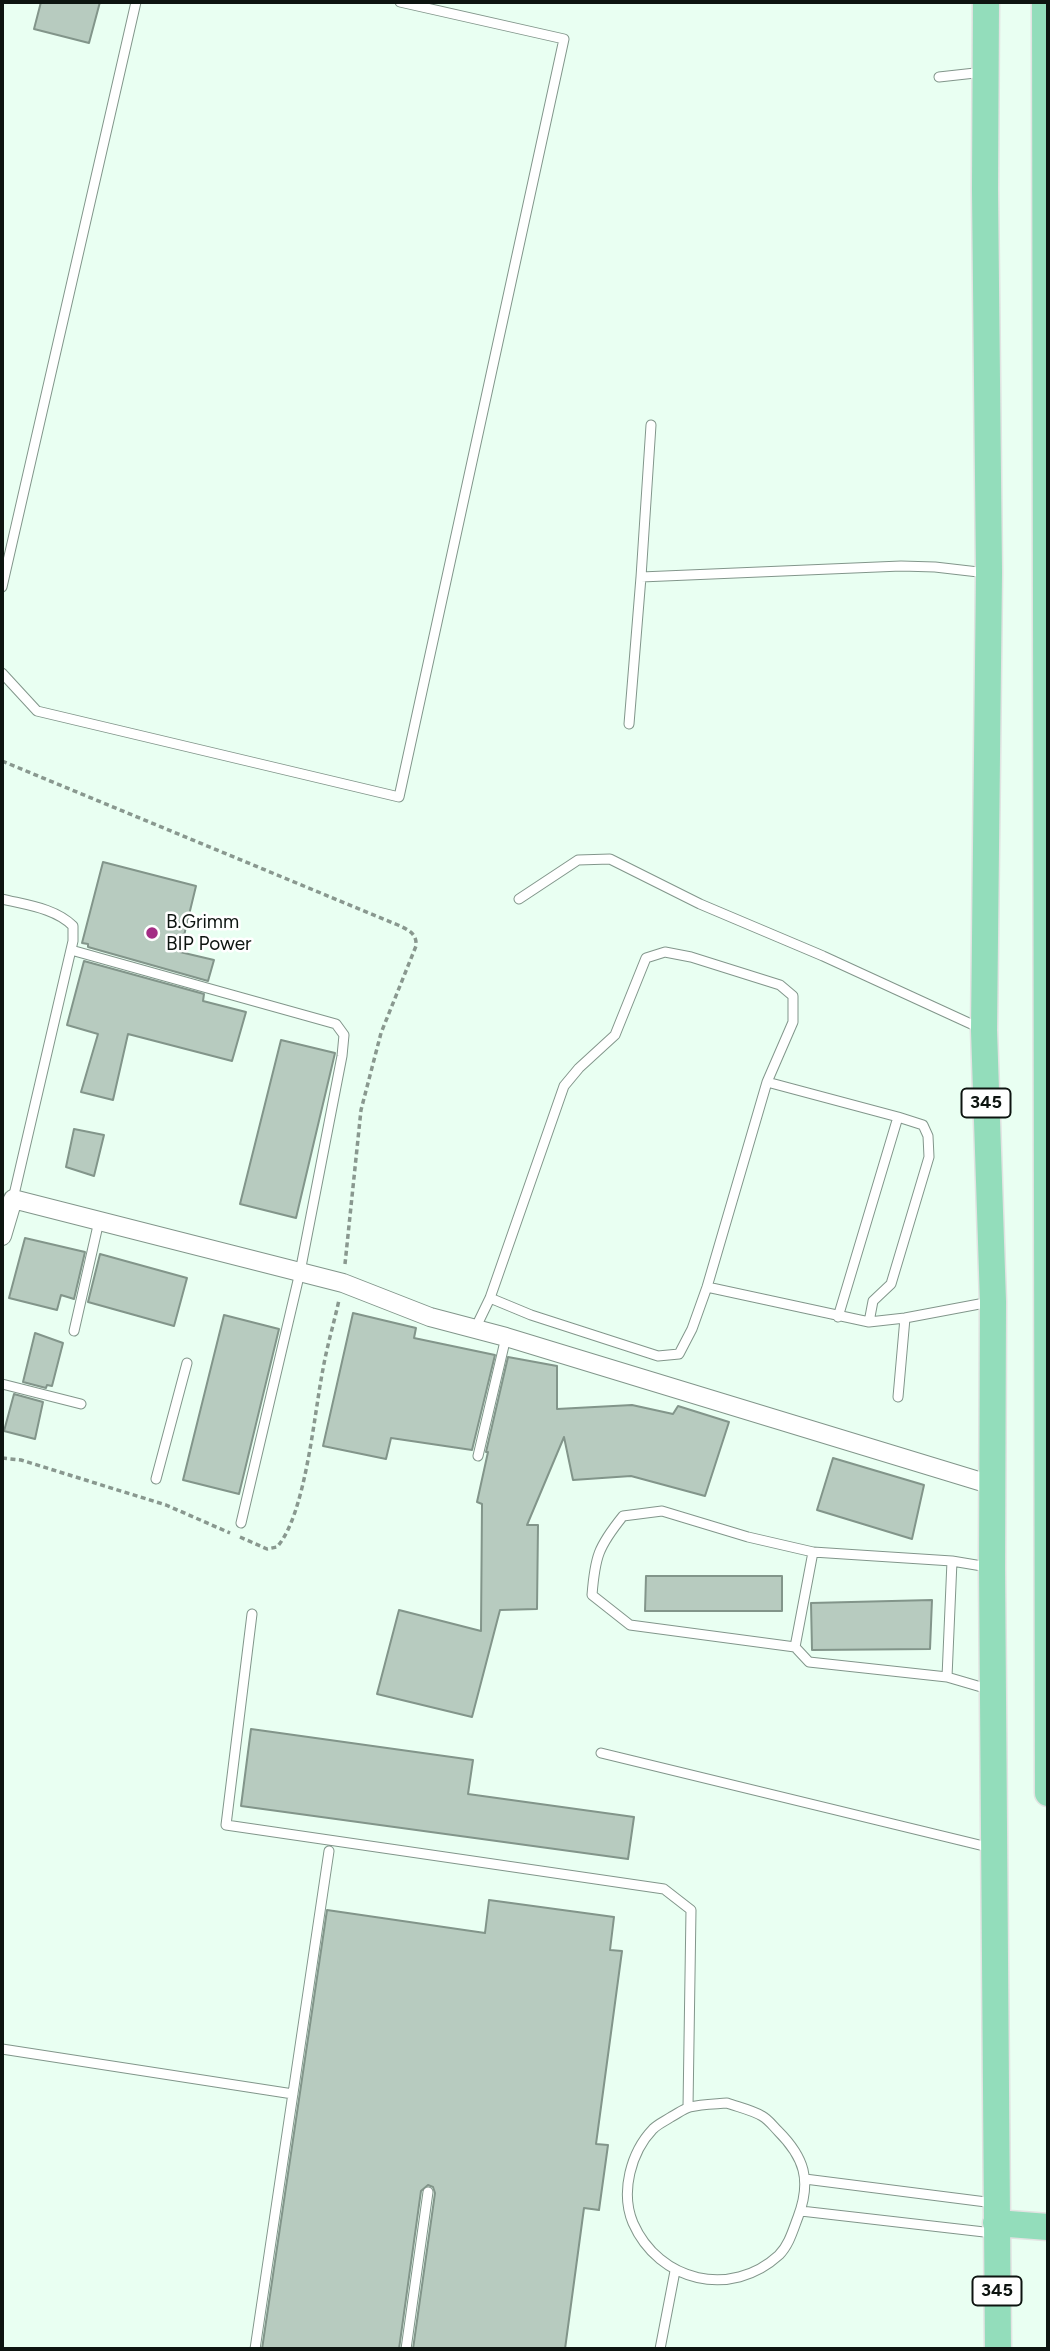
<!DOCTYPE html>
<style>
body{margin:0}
#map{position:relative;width:1050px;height:2351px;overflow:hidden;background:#e9fff2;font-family:Figtree,sans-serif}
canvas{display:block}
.frame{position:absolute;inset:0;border:4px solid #0d1410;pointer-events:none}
</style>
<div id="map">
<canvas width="1050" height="2351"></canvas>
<div class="frame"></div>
</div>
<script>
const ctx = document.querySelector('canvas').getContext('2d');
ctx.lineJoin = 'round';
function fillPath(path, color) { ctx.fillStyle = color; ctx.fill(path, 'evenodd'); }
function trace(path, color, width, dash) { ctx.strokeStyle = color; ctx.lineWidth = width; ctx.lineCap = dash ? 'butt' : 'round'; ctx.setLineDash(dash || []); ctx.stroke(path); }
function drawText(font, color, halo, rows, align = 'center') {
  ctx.font = font + ' Figtree,sans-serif'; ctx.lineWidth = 5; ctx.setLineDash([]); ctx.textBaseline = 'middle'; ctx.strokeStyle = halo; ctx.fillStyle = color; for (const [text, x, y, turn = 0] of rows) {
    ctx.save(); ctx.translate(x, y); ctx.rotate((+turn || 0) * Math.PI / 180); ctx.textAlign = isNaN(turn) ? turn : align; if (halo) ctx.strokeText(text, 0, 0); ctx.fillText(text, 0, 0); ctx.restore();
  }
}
const building = new Path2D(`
 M41 2H100L89 43 34 29Z
 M103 862 196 886 180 952 214 960 208 981 88 947V944L82 943Z
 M84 961 204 994 203 1001 246 1012 232 1061 128 1034 113 1100 81 1092 98 1034 67 1025Z
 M281 1040 335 1053 296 1218 240 1204Z
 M74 1129 104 1135 94 1176 66 1167Z
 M25 1238 85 1252 74 1299 61 1295 57 1310 9 1298Z
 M100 1254 187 1278 174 1326 88 1302Z
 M353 1313 416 1328 414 1338 495 1355 472 1450 391 1438 386 1459 323 1446Z
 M224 1315 279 1329 239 1494 183 1480Z
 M35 1333 63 1343 52 1386 47 1385 46 1388 23 1382Z
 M508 1357 557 1366V1409L632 1405 673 1414 678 1406 729 1422 705 1496 631 1476 573 1480 564 1437 527 1525H538L537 1609 500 1610 472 1717 377 1694 399 1610 481 1631 482 1504 477 1502 488 1452H486Z
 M14 1394 43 1402 35 1439 4 1431Z
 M833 1458 924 1485 912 1539 817 1510Z
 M646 1576H782V1611H645Z
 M932 1600 930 1649 812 1650 811 1603Z
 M251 1729 473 1760 468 1794 634 1817 628 1859 241 1806Z
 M489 1900 614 1917 610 1950 622 1951 596 2144 608 2145 599 2210 584 2208 565 2349H413L435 2193 433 2187 428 2185 421 2191 399 2349H262L327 1910 485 1933Z`);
fillPath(building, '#b7cbbf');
trace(building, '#82958a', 2);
const lane = new Path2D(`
 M939 77 984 72
 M641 577 651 425
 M2 587 136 2
 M2 673 37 711 399 797 564 39 400 2
 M629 724 641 577 901 566 935 567 987 573
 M2 899C26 905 55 908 73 926V941L13 1199
 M519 899 578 860 610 859 700 904 823 956 982 1029
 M71 950 336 1024 344 1035 342 1056 300 1272 241 1523
 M767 1082 898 1117 838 1317
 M707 1287 869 1322 905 1318 990 1302
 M869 1322 873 1301 891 1284 929 1157 928 1136 923 1125 898 1117
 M475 1329 490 1298 564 1086 579 1068 615 1035 646 958 665 952 691 957 780 985 793 996V1022L767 1082 707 1287 692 1329 679 1354 658 1356 531 1315 490 1298
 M74 1331 99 1221
 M2 1384 81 1404
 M898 1397 905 1318
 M478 1456 506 1337
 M156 1479 187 1363
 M988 1567 952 1561 813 1552 795 1647 809 1662 947 1677 988 1689
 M252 1614 226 1825 664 1889 691 1910 688 2107
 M795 1647 630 1625 592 1595C595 1557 598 1547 623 1516L662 1511 748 1537 813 1552
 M947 1677 952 1561
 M601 1753 992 1848
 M2 2049 293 2094
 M727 2103C738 2107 752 2110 762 2116 768 2119 773 2126 778 2131 804 2157 812 2180 798 2217 793 2230 789 2245 779 2255 731 2299 659 2282 633 2223 620 2192 631 2152 653 2129 658 2124 665 2121 671 2117 677 2114 683 2109 690 2107 701 2104 715 2104 727 2103Z
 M805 2179 994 2203
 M801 2211 993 2233
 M255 2349 329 1851
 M406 2349 428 2192
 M660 2349 675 2271`);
const street = new Path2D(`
 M2 1236 13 1199 343 1283 430 1317 506 1337 992 1485`);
const primary = new Path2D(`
 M986 2 985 189 989 573 984 1030 993 1302 992 1568 998 2349
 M1045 2 1048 1793
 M996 2223 1048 2227`);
trace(lane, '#82968b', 11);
trace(street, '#82968b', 20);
trace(primary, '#e2e3e2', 29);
trace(new Path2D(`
 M2 761 398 925C408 930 417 933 416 946L381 1033 361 1110 345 1264
 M2 1458 21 1460 166 1505 230 1533
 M240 1537 267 1549 277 1547C306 1514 314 1414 323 1369 327 1346 334 1323 339 1300`), '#89988f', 3.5, [5, 3.5]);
trace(lane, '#fff', 9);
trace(street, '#fff', 18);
trace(primary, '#93ddbb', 26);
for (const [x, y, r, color] of [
 [152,933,7,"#a32c84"]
]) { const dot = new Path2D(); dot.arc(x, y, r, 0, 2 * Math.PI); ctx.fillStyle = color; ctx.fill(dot); trace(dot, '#fff', 2.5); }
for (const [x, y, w] of [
 [986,1103,49],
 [997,2291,49]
]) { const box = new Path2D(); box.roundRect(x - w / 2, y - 14.5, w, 29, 5); ctx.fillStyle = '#fff'; ctx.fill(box); trace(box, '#0d1410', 2); }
drawText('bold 18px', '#0d1410', null, [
 ["345",986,1103],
 ["345",997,2291]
]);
drawText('19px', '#0d1410', '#fff', [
 ["B.Grimm",166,922],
 ["BIP Power",166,944]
], 'left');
</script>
